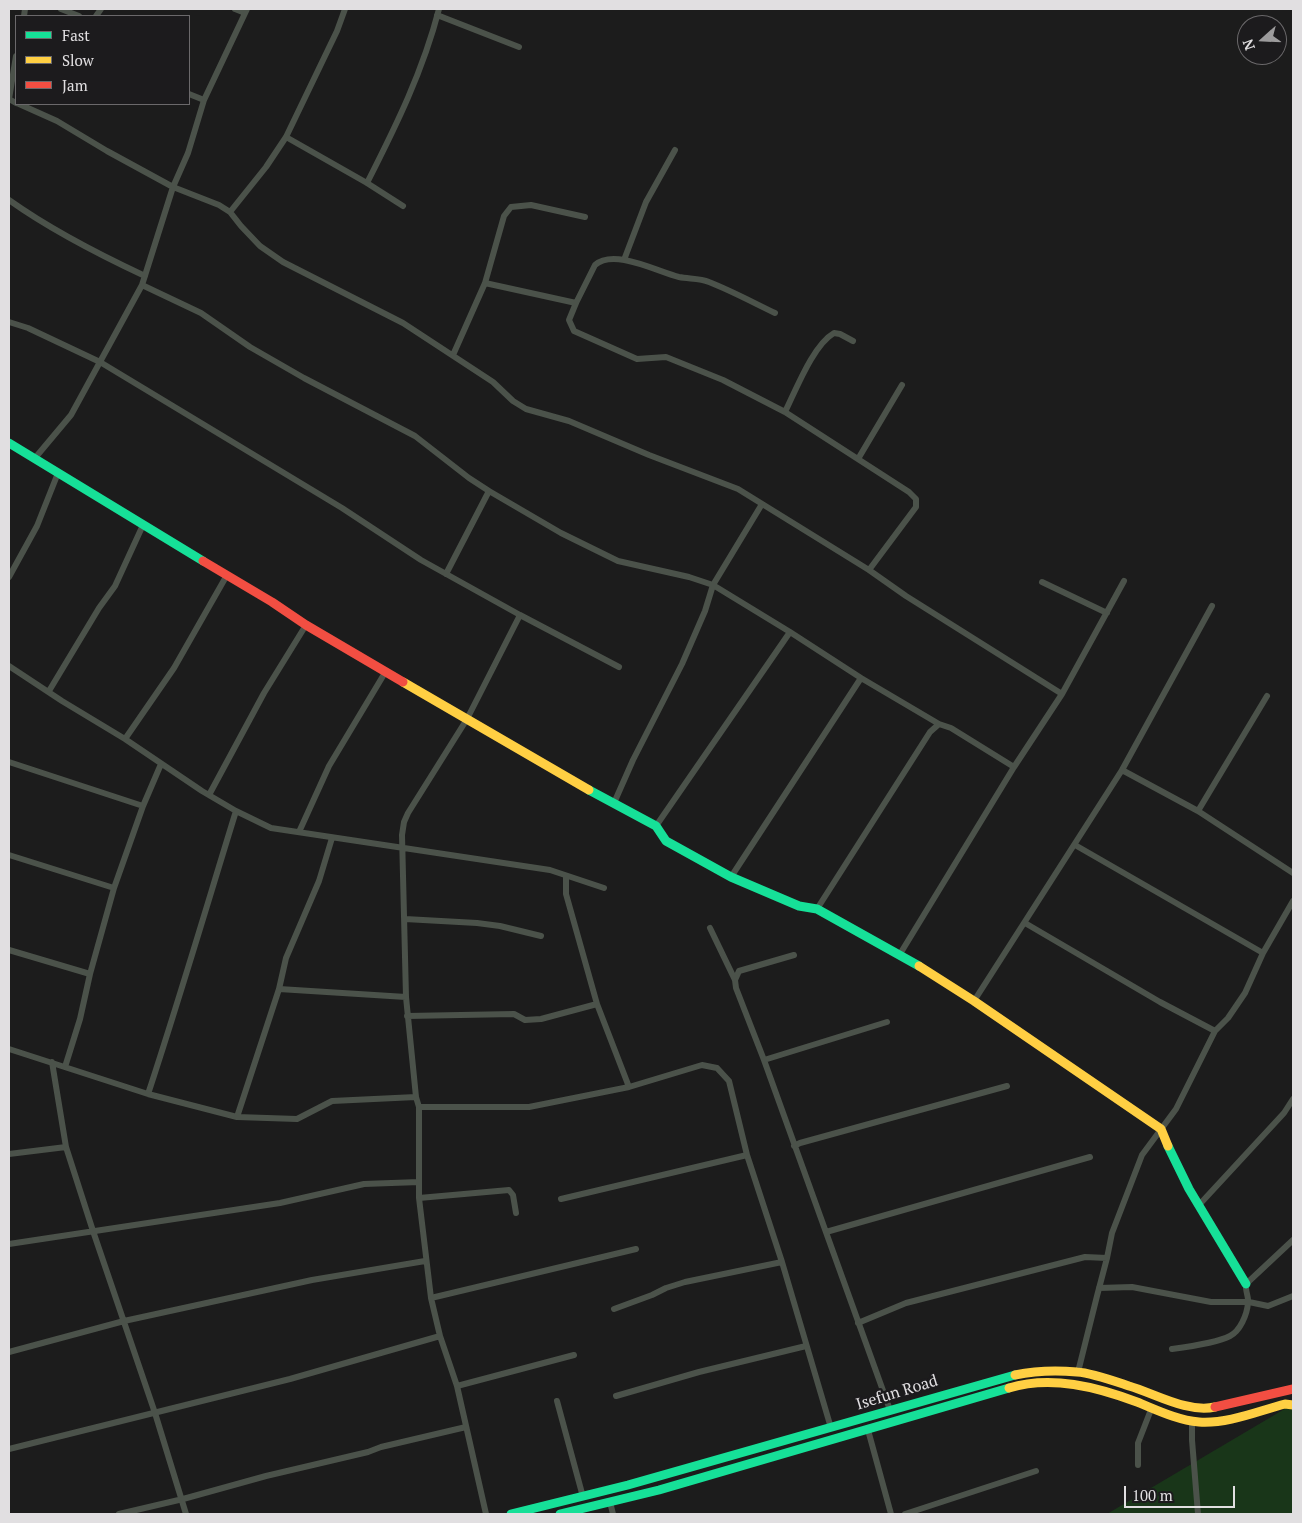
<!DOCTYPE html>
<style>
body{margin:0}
#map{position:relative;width:1302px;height:1523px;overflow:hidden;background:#1c1c1c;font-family:"PT Serif",serif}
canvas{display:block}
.frame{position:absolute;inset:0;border:10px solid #e1dfe1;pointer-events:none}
.legend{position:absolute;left:15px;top:15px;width:175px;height:90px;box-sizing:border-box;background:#1c1b1d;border:1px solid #6b696b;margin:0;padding:6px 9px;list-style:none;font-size:15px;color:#e1dfe1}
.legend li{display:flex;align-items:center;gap:10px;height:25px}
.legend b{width:25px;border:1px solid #6b696b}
.north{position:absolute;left:1237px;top:15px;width:50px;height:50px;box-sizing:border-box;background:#1c1b1d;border:1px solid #6b696b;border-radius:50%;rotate:250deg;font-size:14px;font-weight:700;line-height:20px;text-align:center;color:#e1dfe1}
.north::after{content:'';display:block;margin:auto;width:18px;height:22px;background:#9c9b9c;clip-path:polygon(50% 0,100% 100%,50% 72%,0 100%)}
.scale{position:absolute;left:1124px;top:1486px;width:111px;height:22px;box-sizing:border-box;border:2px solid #e1dfe1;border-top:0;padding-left:6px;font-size:15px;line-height:18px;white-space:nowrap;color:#e1dfe1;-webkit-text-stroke:4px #1c1b1d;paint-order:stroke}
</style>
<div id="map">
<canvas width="1302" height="1523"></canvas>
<div class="frame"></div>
<ul class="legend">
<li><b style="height:6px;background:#16e098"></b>Fast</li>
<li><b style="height:6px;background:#ffcf43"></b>Slow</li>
<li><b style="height:6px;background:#f24e42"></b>Jam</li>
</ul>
<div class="north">N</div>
<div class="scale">100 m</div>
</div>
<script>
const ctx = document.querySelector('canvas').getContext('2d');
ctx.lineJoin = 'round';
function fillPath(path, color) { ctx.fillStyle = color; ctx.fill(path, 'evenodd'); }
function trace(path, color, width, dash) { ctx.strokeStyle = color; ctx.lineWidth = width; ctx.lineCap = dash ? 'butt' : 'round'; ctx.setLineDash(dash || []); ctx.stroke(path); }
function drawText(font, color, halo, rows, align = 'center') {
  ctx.font = font + ' "PT Serif",serif'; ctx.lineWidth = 5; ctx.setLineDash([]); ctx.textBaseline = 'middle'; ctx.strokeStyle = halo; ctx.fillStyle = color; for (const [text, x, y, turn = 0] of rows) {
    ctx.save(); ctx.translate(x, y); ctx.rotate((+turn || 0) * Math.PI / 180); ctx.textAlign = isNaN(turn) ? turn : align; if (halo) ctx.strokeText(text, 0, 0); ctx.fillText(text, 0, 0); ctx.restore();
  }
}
fillPath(new Path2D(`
 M1293 1404V1514H1107Z`), '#193619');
trace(new Path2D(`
 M61 9 79 16
 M235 9 245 13
 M437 15 519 47
 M24 16 25 9
 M96 16 101 9
 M16 56 9 99 16 103
 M189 94 204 100
 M19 104 57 121 107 151 173 187 219 205 230 212 241 226 260 246 283 262 403 323 493 382 513 401 526 409 569 421 649 455 738 489 869 570 906 596 1062 694
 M286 137 367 183 403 206
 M367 183C396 126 423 71 439 9
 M9 200C51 230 98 254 145 276
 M230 212 266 167 286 137 337 31 345 9
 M624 260 646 202 675 150
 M485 283 576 303 569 320 574 331 637 359 666 357 723 380 785 412 909 492 916 499V507L869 570
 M142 285 201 313 250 347 304 378 415 436 469 478 489 491 446 574
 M576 303 595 265C614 248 658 272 679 277 689 279 700 278 709 282 732 291 754 303 775 313
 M9 322 28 328 100 362 342 508 421 560 520 615 619 667
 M453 355 485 283 504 216 511 207 531 205 585 217
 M785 412C796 390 813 345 834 333L840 334 853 341
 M35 458 71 415 142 285 173 187 188 153 204 100 247 9
 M858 459 902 385
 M489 491 561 533 618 561 689 577 713 585 790 632 861 678 939 724
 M9 577 37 526 58 473
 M1042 582 1107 613
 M9 666 62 701 125 739 202 791 236 811 271 828 550 870 604 888
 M49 691 99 608 115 586 143 525
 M125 739 174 668 227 575
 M9 762 143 806
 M1122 770 1198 811 1293 873
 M209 795 264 693 306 625
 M614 803 633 760 682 664 705 611 713 585 762 504
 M1198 811 1267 696
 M656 826 790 632
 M299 832 329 766 386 671
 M1075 845 1263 953
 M9 855 114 888
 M566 876V894L597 1004 629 1087
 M731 877 861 678
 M817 909 930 732 939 724 951 728 1014 767
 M405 919 477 923 500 926 541 936
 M1025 923 1160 1002 1215 1031
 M710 928 735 980 736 988 764 1060 890 1410
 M9 950 90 974
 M900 954 1014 767 1062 694 1124 581
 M735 980 739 971 794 955
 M279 989 406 997
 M974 1001 1122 770 1212 606
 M407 1016 514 1014 525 1020 541 1019 597 1004
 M9 1049 148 1094 237 1117 297 1119 332 1101 416 1097
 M764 1060 887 1022
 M52 1062 66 1147 93 1231 155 1413 186 1514
 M65 1067 80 1019 90 974 114 888 143 806 161 764
 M148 1094C179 1000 207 905 236 811
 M419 1107H529L629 1087 702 1065 717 1068 729 1081 747 1155 782 1262 831 1428
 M237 1117 279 989 286 958 319 881 332 838
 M794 1146 800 1143 1007 1086
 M9 1154 66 1147
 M419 1198 509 1190 513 1195 516 1213
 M561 1199 747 1155
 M1199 1205 1284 1113 1293 1099
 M826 1232 1090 1157
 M9 1244 280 1203 364 1184 419 1182
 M1099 1288 1132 1287 1211 1302H1249L1268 1306 1293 1296
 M431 1298 636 1249
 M614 1309 652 1295 666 1288 685 1282 782 1262
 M858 1323 906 1303 1085 1257 1107 1258
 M1172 1349C1187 1347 1217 1343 1230 1336 1240 1331 1247 1315 1248 1303 1249 1297 1245 1291 1246 1284L1293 1240
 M9 1352 124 1321 312 1280 425 1261
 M1078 1372 1097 1296 1107 1258 1112 1233 1142 1155 1176 1109 1215 1031 1228 1018 1245 993 1263 953 1293 901
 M457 1386 574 1355
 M616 1396 699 1372 806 1346
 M557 1401 583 1497
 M1192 1421V1440L1198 1514
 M868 1430 891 1514
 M9 1449 290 1379 440 1336
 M1138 1465V1443L1152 1407
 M610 1502 613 1514
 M119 1514 183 1499 266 1476 368 1452 381 1447 466 1427
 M486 1514 457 1386 440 1336 431 1298 419 1198V1107L416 1097 406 997 402 835 404 822 408 813 467 719 520 615
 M905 1514 1036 1471`), '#4b524a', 6);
trace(new Path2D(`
 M9 443 203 561
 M589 790 656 826 666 841 731 877 799 906 817 909 919 966
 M1168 1146 1189 1189 1246 1284
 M511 1514 628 1485 1015 1375
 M560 1514 659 1490 1009 1388`), '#16e098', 9);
trace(new Path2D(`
 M403 682 589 790
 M919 966 974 1001 1161 1129 1168 1146
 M1015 1375C1034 1371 1056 1370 1077 1372 1092 1373 1114 1381 1129 1386 1156 1394 1187 1413 1215 1407
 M1009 1388C1051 1375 1097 1387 1137 1402 1157 1410 1177 1420 1199 1422 1228 1424 1258 1411 1285 1404L1293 1405`), '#ffcf43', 9);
trace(new Path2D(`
 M203 561 272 602 306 625 403 682
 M1215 1407 1293 1389`), '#f24e42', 9);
drawText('16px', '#e1dfe1', '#1c1b1d', [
 ["Isefun Road",897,1393,-17]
]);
</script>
